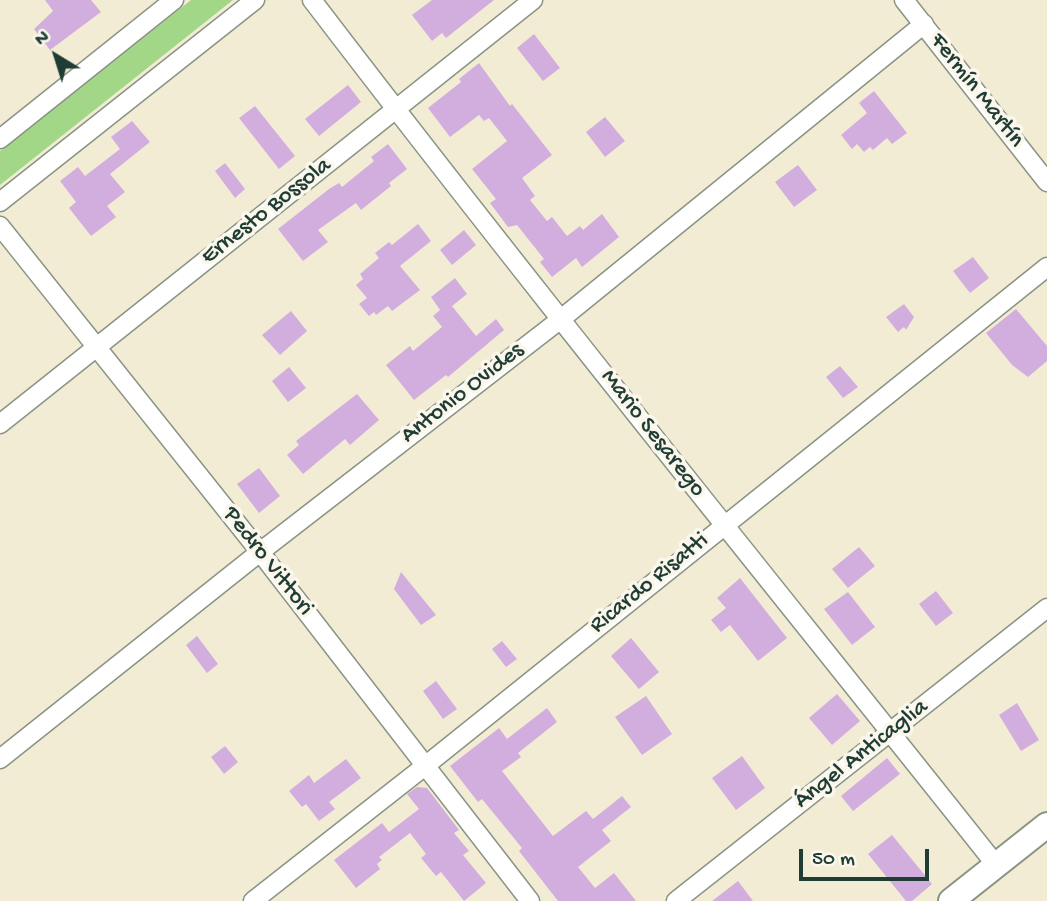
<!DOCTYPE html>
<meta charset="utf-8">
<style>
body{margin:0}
#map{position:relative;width:1047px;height:901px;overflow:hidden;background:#f3ecd5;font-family:"Gochi Hand",sans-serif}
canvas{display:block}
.north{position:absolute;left:21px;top:21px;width:70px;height:70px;-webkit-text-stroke:5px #fbf7ec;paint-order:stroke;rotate:322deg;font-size:19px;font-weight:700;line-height:28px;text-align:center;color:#1f3d34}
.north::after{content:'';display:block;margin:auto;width:24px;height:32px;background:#1f3d34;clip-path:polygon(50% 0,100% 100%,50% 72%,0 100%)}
.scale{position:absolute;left:799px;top:849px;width:130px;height:32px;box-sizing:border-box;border:4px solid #1f3d34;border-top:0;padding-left:9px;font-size:21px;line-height:24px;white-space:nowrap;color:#1f3d34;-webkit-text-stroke:5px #fbf7ec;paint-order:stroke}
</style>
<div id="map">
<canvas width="1047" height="901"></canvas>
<div class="north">N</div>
<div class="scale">50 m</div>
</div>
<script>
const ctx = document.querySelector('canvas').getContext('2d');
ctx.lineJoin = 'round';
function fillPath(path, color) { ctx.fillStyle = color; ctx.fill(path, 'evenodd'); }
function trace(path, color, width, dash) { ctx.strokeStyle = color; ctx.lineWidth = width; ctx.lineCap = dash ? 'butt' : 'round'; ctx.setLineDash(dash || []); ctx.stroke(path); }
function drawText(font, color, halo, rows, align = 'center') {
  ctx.font = font + ' "Gochi Hand",sans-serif'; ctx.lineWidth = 7; ctx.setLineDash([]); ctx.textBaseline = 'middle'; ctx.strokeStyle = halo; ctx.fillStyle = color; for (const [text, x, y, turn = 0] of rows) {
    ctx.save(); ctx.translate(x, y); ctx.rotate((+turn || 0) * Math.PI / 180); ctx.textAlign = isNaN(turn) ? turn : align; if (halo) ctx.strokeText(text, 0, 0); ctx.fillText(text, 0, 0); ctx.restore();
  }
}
fillPath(new Path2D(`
 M191 0H233L0 185V151Z`), '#a2d788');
fillPath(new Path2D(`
 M45 0H91L101 12 50 50 34 29 53 11Z
 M432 0H494L446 38 442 33 432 41 412 15Z
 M534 34 560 68 543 81 517 48Z
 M479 63 510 106 512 104 552 155 522 178 535 196 530 200 547 221 552 217 567 236 580 226 583 230 602 214 619 237 582 267 576 258 552 277 540 262 544 259 517 225 508 227 490 203 496 199 472 169 507 141 489 118 484 121 479 115 450 137 428 108 461 82 459 79Z
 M348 85 361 102 319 136 305 119Z
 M874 91 907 133 892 144 887 138 873 150 870 147 864 152 857 144 852 149 841 135 867 113 859 103Z
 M255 106 295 156 279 169 239 118Z
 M605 117 625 141 605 157 586 132Z
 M132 121 150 142 110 174 125 192 107 206 116 217 91 236 69 208 76 202 60 181 78 167 85 176 120 149 111 137Z
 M388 144 407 169 389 183 391 186 361 210 356 203 318 230 328 242 303 261 278 229 329 189 339 183 342 187 374 161 371 157Z
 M225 163 245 189 235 198 215 171Z
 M798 165 817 190 794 207 775 182Z
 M418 224 431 241 400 266 420 290 392 311 388 306 376 315 374 312 369 316 359 304 367 298 356 285 363 279 360 274 379 258 375 253 389 242 392 245Z
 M464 230 476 245 452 265 440 250Z
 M973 257 989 278 970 293 953 271Z
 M455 278 467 294 452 306 476 336 496 319 504 330 448 377 446 375 414 400 386 365 410 346 413 351 442 327 433 316 440 310 431 297Z
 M904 304 914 317 906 330 904 327 898 332 886 317Z
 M1016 309 1047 346V361L1028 377 1012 365 986 333Z
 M291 311 307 331 280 355 262 335Z
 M840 366 858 387 843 398 826 377Z
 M289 367 306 388 288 402 272 381Z
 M357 394 379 420 350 445 345 439 303 474 287 455 299 445 296 441Z
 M259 468 280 496 259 513 237 484Z
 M859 547 875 566 848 588 832 569Z
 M401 572 436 615 421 625 394 589Z
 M740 578 787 638 758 661 730 625 721 632 711 620 726 608 717 598Z
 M936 591 953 613 936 626 919 604Z
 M848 592 875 627 852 645 824 609Z
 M197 636 218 664 207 673 186 645Z
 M631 638 659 672 639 689 611 656Z
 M502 641 517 659 506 667 492 649Z
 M436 681 457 709 443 719 423 691Z
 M837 694 860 721 832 745 809 718Z
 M646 696 672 734 642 755 615 717Z
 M1017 703 1039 740 1021 751 999 715Z
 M547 708 557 722 518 753 521 757 502 771 553 836 586 811 593 819 622 796 631 807 602 830 611 841 578 867 595 888 614 873 636 901H558L519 851 522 848 482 799 478 802 450 766 499 728 507 739Z
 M225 746 238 762 224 774 211 757Z
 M742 756 765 788 736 810 712 778Z
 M887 758 900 774 853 811 841 796Z
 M346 759 361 778 329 802 335 809 319 821 306 804 302 807 289 791 309 775 314 783Z
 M417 787 427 788 459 830 454 833 469 851 463 855 486 883 464 901 441 872 436 876 421 858 426 854 410 833 379 857 382 860 377 864 380 869 356 888 334 860 382 823 389 832 419 809 407 794Z
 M892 835 932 884 912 901H906L868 854Z
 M738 881 753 901H712Z`), '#d2aedf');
const street = new Path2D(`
 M312 0C535 292 767 577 996 865
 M904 0 1047 182
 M0 139 174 0
 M0 202 255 0
 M0 226 260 552 530 901
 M0 424 533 0
 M0 759 260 552 561 319 924 24
 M253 901 425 766 1047 267
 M676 901 1047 608`);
const secondary = new Path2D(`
 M951 901 1047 825`);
trace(street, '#899484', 21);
trace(secondary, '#899484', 28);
trace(street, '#fff', 18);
trace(secondary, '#fff', 24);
drawText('24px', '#1f3d34', '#fbf7ec', [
 ["Fermín Martín",976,91,52],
 ["Ernesto Bossola",267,212,-38],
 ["Antonio Ovides",463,394,-38],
 ["Mario Sesarego",652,434,52],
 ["Pedro Vittori",267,562,52],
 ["Ricardo Risatti",650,584,-39],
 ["Ángel Anticaglia",862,755,-38]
]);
</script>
